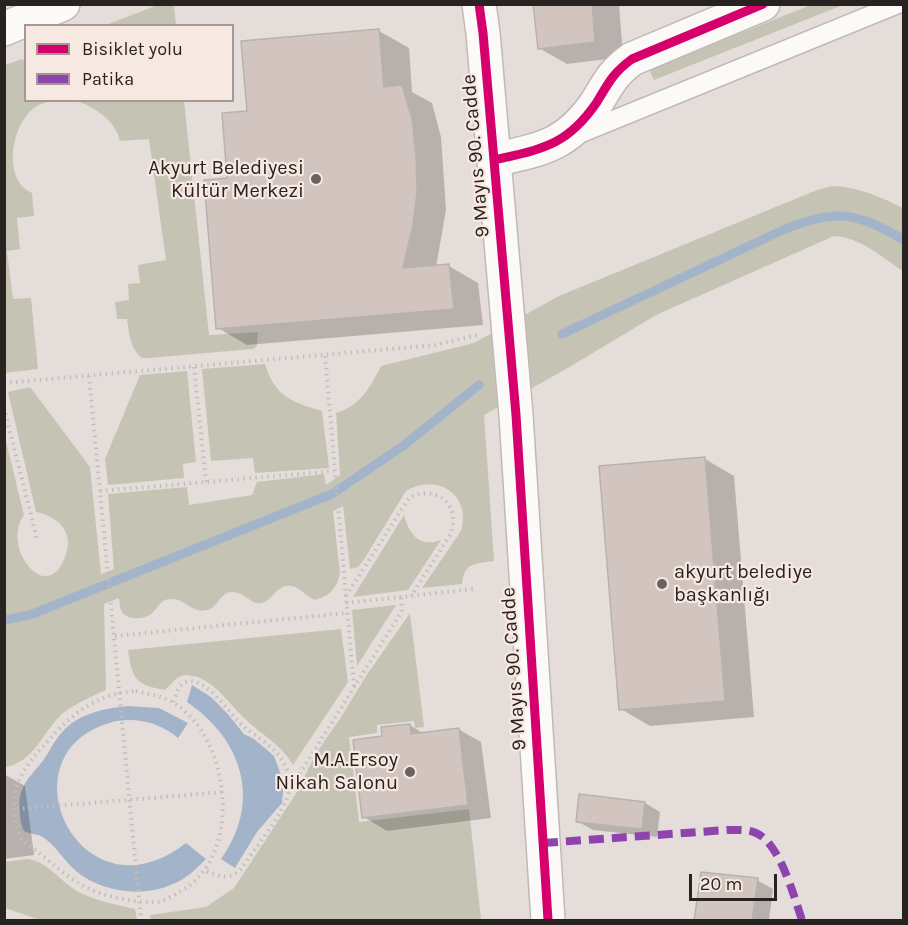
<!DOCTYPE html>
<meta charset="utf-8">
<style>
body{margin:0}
#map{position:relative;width:908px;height:925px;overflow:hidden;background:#e5ddd9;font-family:Karla,sans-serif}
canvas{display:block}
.frame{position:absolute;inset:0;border:6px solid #282220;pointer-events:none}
.legend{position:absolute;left:24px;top:24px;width:210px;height:78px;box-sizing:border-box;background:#f7e8e1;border:2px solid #a49994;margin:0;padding:8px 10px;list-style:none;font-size:18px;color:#282220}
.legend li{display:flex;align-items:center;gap:12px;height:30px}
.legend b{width:30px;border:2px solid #a49994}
.scale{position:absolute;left:689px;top:874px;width:88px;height:27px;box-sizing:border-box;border:3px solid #282220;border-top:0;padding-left:8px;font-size:18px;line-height:21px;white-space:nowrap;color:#282220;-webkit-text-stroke:4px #f7e8e1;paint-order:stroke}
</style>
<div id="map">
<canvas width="908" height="925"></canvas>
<div class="frame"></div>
<ul class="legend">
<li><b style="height:8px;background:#d6006c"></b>Bisiklet yolu</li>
<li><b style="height:8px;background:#8e44ad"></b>Patika</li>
</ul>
<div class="scale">20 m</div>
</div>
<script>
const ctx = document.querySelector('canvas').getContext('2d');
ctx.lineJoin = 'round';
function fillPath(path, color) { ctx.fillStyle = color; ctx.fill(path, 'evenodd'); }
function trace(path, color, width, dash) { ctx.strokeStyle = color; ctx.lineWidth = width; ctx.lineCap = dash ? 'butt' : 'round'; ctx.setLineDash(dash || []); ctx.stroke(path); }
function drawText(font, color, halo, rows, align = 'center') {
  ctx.font = font + ' Karla,sans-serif'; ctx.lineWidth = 4.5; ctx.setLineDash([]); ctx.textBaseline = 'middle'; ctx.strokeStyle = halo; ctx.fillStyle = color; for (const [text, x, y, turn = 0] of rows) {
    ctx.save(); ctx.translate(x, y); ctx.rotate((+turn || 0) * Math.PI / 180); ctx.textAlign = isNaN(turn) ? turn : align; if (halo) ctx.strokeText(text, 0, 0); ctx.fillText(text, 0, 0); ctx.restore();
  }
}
fillPath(new Path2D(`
 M160 4 174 5 176 25H106Z
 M811 5H843L654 80 649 69Z
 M22 59 25 61 26 100 51 101C45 103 39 104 34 108 11 125 2 180 32 193L34 216 17 218 20 249 7 251 13 299 31 298 38 369 5 373V65Z
 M76 101H184L209 335 258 332 257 346 253 349 148 358H142C130 349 129 332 127 319H117L115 302 129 300 128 284 140 283 138 265 166 260 149 139 120 141C115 120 95 107 76 101Z
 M833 186C858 187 881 197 903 208V271C881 257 862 238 834 236L656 315 566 369 484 415 494 561C475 564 464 562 462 584L422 588 461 531C472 496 438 472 406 491L363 561 358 567 350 569 343 506 333 511 340 573C337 588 330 596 315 600 304 596 299 584 287 586 276 587 272 601 261 603 251 605 245 592 232 592 219 593 218 608 207 610 193 614 185 599 172 599 160 598 159 608 151 614 144 620 127 620 122 612 119 608 120 603 119 598L104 604 106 690C91 697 76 703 63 713 43 731 34 763 5 767L4 433 24 515C0 548 49 609 66 554 74 531 57 516 36 512L8 392 30 387 90 467 101 574 114 569 108 494 187 487 189 505 252 495 257 482 324 474 326 485 340 475 336 413C360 406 370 388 381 366L474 343 559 296 817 190Z
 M265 364C275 397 292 402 322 411L329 468 255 473 253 458 211 461 202 369Z
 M187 371 196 462 183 464 184 478 108 485 105 459 140 375Z
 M404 515C409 534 419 548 441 540L408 590 353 597Z
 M396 605 357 666 352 610Z
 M410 613 424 727 415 728 414 721 377 725V733L349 737 359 822 469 809 481 920H151L150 915 206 907 234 888 297 792 315 755 341 717 366 676Z
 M341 629 348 682 293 765C281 744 260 734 243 717 230 704 218 687 202 679 196 676 190 675 184 675L177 678 165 690C136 685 132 679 128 650Z
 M27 859C46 860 60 881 77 891 95 901 115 904 135 909L137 920H40L5 908V862Z`), '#c5c4b4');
fillPath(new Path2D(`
 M192 685 211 697 226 712 244 734 254 739 274 756 284 783 282 803 257 832 235 868 221 859C262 802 243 740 187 702Z
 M128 706 159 708 188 723 178 738C159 722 133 716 109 723 0 756 81 925 186 843L206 859C196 869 186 879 173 884 142 898 103 892 77 872 65 862 54 843 41 836 36 834 29 834 24 831 21 825 20 820 20 813 16 782 34 776 48 753 55 741 62 729 75 721 91 711 109 708 128 706Z`), '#a3b4ca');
fillPath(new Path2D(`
 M535 4H619L623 57 567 64 539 48Z
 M379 31 409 48 412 92 432 103 441 137 446 210 436 267 449 266 478 283 483 325 247 345 218 328 229 179 248 113Z
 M705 459 734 476 754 717 650 726 621 709Z
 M410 725 424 734 458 729 481 742 491 818 387 831 364 817 383 738Z
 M4 774 25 786 34 855 4 859Z
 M645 803 660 812 657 837 593 830 577 821Z
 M757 880 773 889 769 920H698Z`), '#0003');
trace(new Path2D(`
 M562 334 783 230C836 209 854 211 904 240
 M4 620 30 615 332 494 403 446 479 385`), '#a3b4ca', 9);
const building = new Path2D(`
 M533 4H592L595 42 538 49Z
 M379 29 384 87 402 85 412 119 416 156 417 192 413 225 403 268 449 264 454 309 216 329 204 180 227 178 222 113 247 111 241 41Z
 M705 457 725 701 619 710 599 466Z
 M410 724 411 734 459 728 468 805 362 818 353 740 382 736 381 727Z
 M579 794 645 802 642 829 576 822Z
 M701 872 758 878 752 921H694Z`);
fillPath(building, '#d2c5c0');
trace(building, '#b8b2ae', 1.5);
const lane = new Path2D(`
 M579 134 898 4`);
const street = new Path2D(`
 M494 160C542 149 567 146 597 102 609 82 613 73 632 59L763 4`);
const secondary = new Path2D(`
 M479 4 483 33 516 415 548 920
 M4 29 63 4`);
trace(lane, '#c0b9b6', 21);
trace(street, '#c0b9b6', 36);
trace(secondary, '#c0b9b6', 36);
trace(new Path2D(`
 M325 356 354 687
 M194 367 206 482
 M89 376 141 920
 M4 383 435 345 477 335
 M4 408 37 539
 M100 491 334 471
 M346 596 409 498C437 483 462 506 450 535L411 596
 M346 603 473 589
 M115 636 347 613
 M136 691C149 694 163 696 174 703 231 739 244 855 181 891 174 895 166 901 157 902 140 904 110 897 94 891 69 881 49 859 27 844 18 838 16 827 15 816 10 786 25 766 45 744 71 715 94 694 136 691Z
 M173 702C176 695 179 682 189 681 209 680 230 715 244 727 257 737 273 746 282 760 287 767 291 782 289 791 286 810 253 851 241 869 228 881 221 876 205 871
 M290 789 402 611 401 597
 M17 809 223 792`), '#c1bebc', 4, [1.5, 4.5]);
trace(lane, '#fbfaf9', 18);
trace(street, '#fbfaf9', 33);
trace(secondary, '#fbfaf9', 33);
trace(new Path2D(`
 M543 843 727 830C737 830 747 829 756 833 780 843 794 897 802 920`), '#8e44ad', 8, [15, 8]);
trace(new Path2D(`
 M479 4 483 33 516 415 548 920
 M494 160C542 149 567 146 597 102 609 82 613 73 632 59L763 4`), '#d6006c', 9);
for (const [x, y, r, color] of [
 [316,179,6,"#6a6361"],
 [662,584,6,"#6a6361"],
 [410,772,6,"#6a6361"]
]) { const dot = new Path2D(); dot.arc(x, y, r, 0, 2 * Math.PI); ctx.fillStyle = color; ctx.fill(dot); trace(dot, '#f7e8e1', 2); }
drawText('20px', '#282220', '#f7e8e1', [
 ["9 Mayıs 90. Cadde",476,156,-95],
 ["9 Mayıs 90. Cadde",514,669,-94]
]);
drawText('20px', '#282220', '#f7e8e1', [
 ["Akyurt Belediyesi",304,168],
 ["Kültür Merkezi",304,191],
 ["akyurt belediye",674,572,"left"],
 ["başkanlığı",674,595,"left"],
 ["M.A.Ersoy",398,760],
 ["Nikah Salonu",398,783]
], 'right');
</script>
